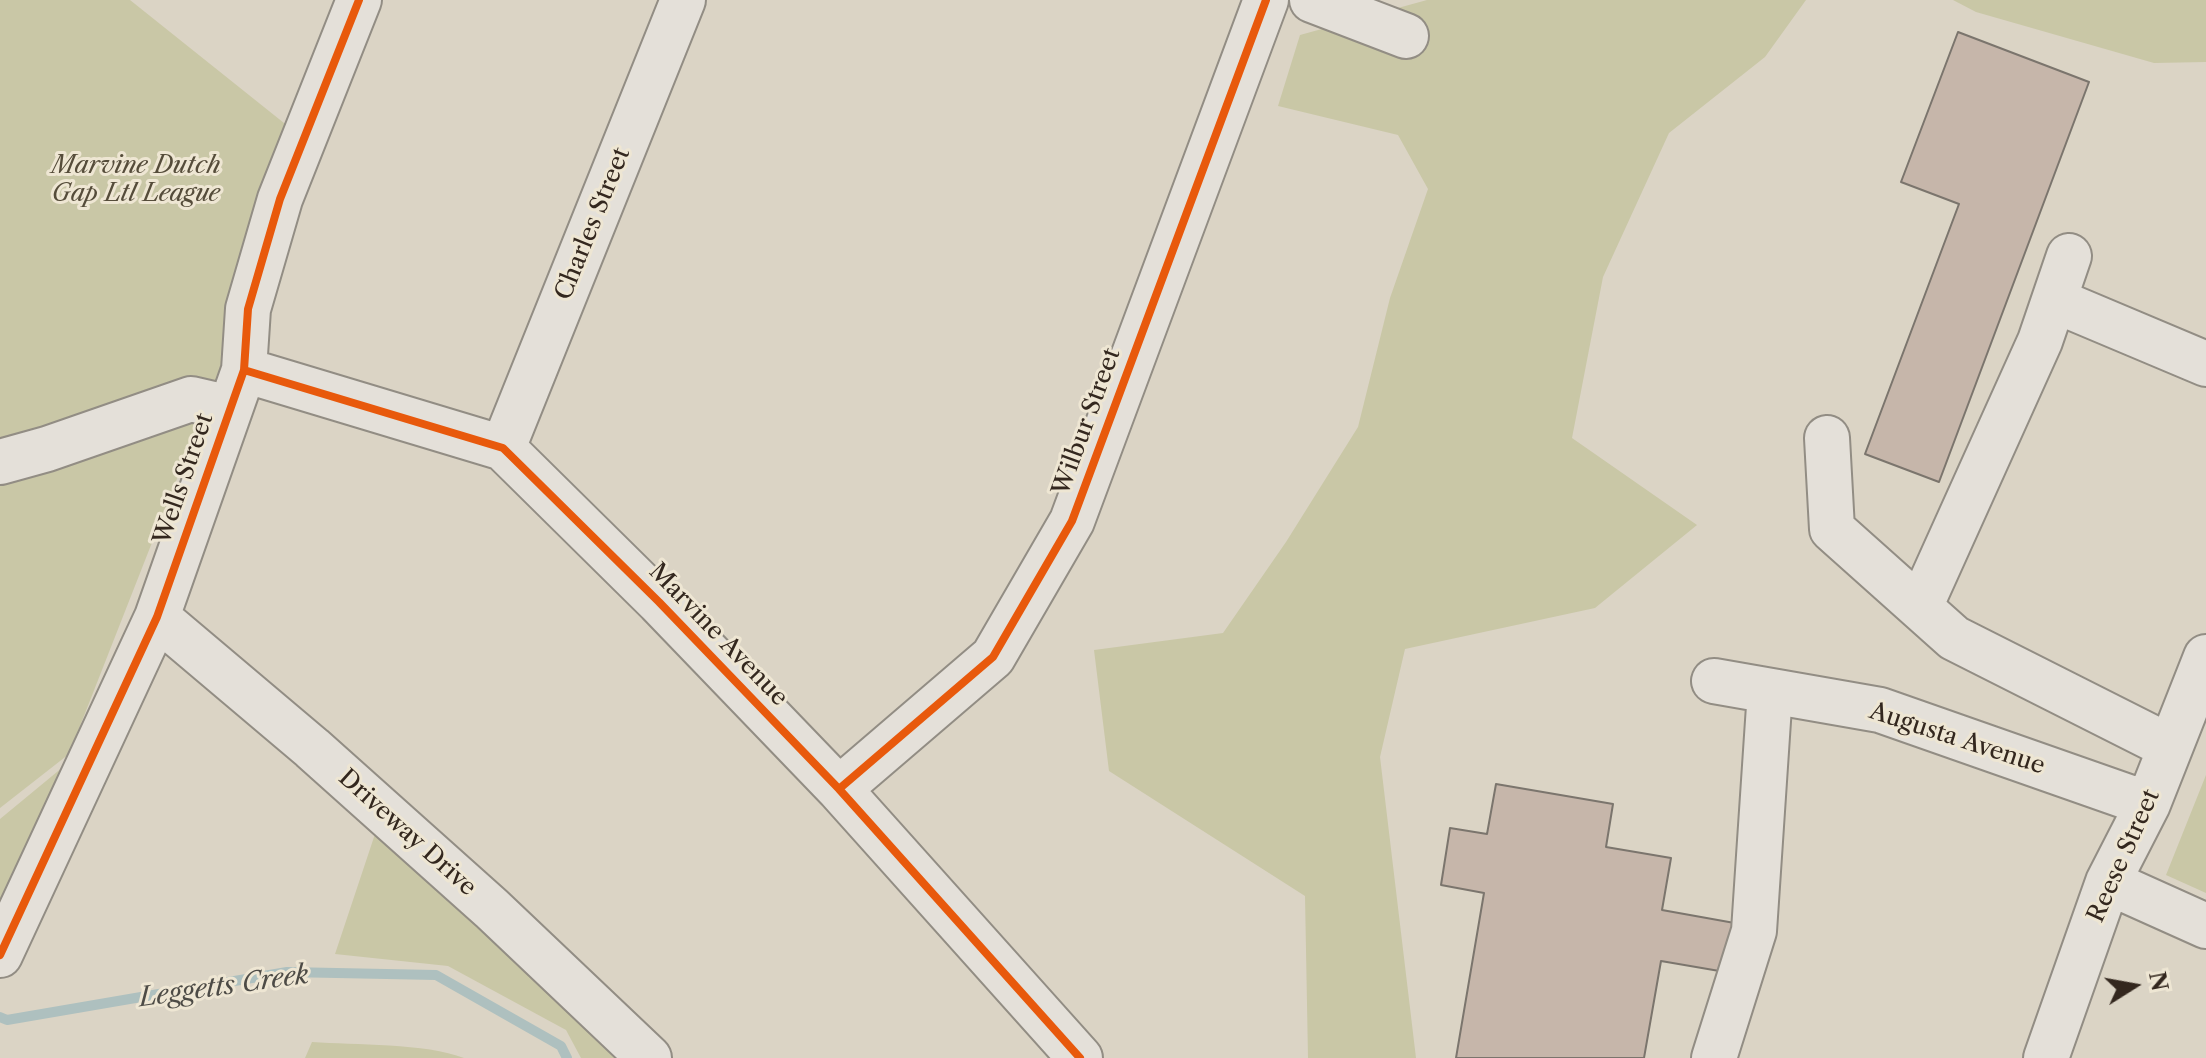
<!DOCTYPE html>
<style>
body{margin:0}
#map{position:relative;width:2206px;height:1058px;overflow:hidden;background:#dbd4c5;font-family:"Libre Caslon Text",serif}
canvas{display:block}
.north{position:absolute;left:2094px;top:946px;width:80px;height:80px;-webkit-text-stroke:6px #eee6d3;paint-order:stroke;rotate:79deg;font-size:22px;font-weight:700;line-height:32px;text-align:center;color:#33271e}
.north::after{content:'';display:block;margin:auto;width:28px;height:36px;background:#33271e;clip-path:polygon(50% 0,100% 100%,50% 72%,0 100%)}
</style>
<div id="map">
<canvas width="2206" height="1058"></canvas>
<div class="north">N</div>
</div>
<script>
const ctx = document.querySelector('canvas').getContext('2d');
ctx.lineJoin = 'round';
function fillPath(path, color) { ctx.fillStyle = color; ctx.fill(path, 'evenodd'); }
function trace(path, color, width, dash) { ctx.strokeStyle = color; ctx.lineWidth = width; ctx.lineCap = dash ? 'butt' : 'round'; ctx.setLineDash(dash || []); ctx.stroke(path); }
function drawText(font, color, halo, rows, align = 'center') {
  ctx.font = font + ' "Libre Caslon Text",serif'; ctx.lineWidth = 6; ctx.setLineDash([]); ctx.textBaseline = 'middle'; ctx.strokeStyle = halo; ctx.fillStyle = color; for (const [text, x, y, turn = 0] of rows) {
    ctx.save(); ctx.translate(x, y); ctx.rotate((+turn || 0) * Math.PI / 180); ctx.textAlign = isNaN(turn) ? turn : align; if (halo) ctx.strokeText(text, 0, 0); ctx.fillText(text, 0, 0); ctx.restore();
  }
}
fillPath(new Path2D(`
 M0 0H130L294 131 226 354 69 754 0 808Z
 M1427 0H1806L1765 57 1669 133 1603 277 1572 438 1697 525 1595 608 1405 649 1380 757 1416 1058H1308L1305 896 1109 771 1094 650 1223 633 1286 542 1358 427 1390 298 1428 189 1398 135 1278 106 1300 35Z
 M1953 0H2206V62L2154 63 1976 12Z
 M63 767 0 912V819Z
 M2206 775V893L2166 875Z
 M378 825 623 1058H581L566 1030 448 966 335 954Z
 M312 1042C354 1045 426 1043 464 1058H305Z`), '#c9c7a6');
trace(new Path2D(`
 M0 1017 7 1020 287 972 436 975 561 1046 567 1058`), '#aec0bf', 10);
const building = new Path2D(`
 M1958 32 2089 82 1939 482 1865 454 1959 204 1901 182Z
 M1496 784 1613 804 1606 847 1671 858 1662 910 1740 924 1731 973 1661 961 1644 1058H1456L1484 893 1441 885 1450 828 1487 834Z`);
fillPath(building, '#c6b6aa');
trace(building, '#7b756d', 2);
const minor = new Path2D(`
 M1312 0 1406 36
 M2054 300 2206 364
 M244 370 503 448 659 602 839 789 1080 1058
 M1827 438 1832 529 1954 638 2170 747
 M503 448 683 0
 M0 462 47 449 191 399 230 408
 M1920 607 2040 341 2069 256
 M157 617 312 748 492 909 649 1058
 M1714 681 1880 710 2148 804
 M839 789 993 657 1072 521 1266 0
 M2108 882 2206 926
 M0 955 157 617 244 370 248 309 280 199 359 0
 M1714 1058 1754 931 1770 691
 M2046 1058 2108 882 2148 804 2206 657`);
trace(minor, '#928d84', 48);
trace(minor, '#e4e0d9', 44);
trace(new Path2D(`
 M244 370 503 448 659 602 839 789 1080 1058
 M839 789 993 657 1072 521 1266 0
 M0 955 157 617 244 370 248 309 280 199 359 0`), '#e8590c', 8);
drawText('italic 24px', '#554c3a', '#eee6d3', [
 ["Marvine Dutch",136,166],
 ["Gap Ltl League",136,194]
]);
drawText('24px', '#33271e', '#eee6d3', [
 ["Charles Street",593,224,-68],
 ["Wilbur Street",1087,422,-70],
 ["Wells Street",184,479,-71],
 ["Marvine Avenue",718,635,46],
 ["Augusta Avenue",1957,739,18],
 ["Driveway Drive",407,833,42],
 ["Reese Street",2124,856,-66]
]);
drawText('italic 26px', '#4d4b46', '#eee6d3', [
 ["Leggetts Creek",224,987,-8]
]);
</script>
